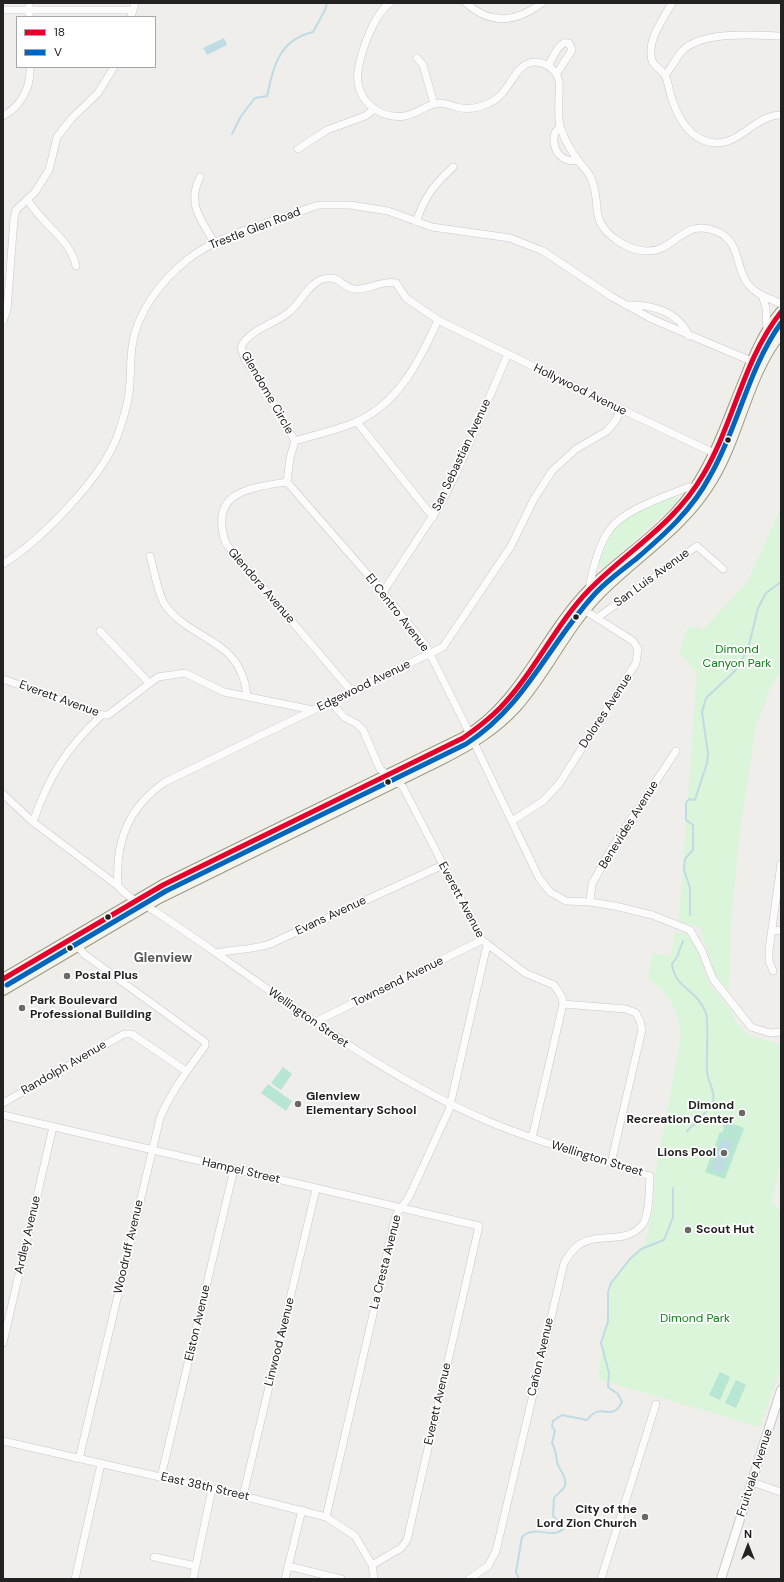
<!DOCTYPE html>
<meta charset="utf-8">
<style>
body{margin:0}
#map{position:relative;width:784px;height:1582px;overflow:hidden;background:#f0eeeb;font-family:"DM Sans",sans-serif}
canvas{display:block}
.frame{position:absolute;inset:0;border:4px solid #222;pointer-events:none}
.legend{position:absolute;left:16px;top:16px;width:140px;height:52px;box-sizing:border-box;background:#fff;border:1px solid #a7a7a7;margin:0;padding:5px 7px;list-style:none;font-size:12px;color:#222}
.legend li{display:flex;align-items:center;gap:8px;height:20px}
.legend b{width:20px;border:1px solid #a7a7a7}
.north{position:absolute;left:728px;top:1526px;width:40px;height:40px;-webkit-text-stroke:3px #fff;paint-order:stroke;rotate:0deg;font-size:11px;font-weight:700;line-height:16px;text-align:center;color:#222}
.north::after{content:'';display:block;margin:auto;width:14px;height:18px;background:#222;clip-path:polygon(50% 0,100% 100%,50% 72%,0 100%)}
</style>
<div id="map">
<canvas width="784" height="1582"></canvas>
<div class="frame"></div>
<ul class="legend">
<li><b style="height:5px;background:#e4002b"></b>18</li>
<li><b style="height:5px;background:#0065bd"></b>V</li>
</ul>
<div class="north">N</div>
</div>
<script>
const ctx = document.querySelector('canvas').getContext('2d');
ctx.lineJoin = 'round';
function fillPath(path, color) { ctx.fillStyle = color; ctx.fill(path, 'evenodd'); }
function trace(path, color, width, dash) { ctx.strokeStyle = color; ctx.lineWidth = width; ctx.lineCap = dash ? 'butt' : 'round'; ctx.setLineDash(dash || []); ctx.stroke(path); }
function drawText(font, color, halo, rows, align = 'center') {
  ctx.font = font + ' "DM Sans",sans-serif'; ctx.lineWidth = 3.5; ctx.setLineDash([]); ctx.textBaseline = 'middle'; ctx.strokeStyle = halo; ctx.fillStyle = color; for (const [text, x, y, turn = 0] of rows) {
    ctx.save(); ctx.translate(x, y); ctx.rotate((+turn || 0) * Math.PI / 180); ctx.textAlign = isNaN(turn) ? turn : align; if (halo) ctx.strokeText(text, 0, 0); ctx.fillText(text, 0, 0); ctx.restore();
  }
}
fillPath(new Path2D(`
 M673 496 677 497V502L603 568 599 567 598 565C604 552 608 536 618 525 631 511 656 504 673 496Z
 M781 508V671L771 687 756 725 739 838 731 921 729 991 715 976 700 928 679 921 697 673 679 652 688 626 704 629 747 582Z
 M675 932 693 936 708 982 729 1008 737 1023 748 1035 781 1045V1162L772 1200 778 1209 781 1211V1367L760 1427 598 1379 612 1282 645 1243 654 1204 655 1176 681 1036C679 1012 669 992 648 979L653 953 671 956Z`), '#daf5da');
fillPath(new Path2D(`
 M283 1067 292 1074 281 1090 271 1083Z
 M268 1084 292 1101 286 1111 261 1093Z
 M723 1120 744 1128 725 1179 705 1172 720 1132 722 1133 724 1128 722 1123Z
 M720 1372 730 1377 720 1400 709 1395Z
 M736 1380 746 1385 736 1408 725 1403Z`), '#b7e6d2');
fillPath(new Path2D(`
 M224 38 227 45 207 55 203 48Z
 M723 1138 733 1142 722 1173 711 1169Z`), '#bfdbe3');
trace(new Path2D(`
 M232 134 241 116 255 98 267 96C274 65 279 40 313 32L325 10 327 3
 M690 915V888L684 870 685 859 693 850V825L686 820V803L689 799 695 800 707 763 708 753 702 712 706 698 735 671 748 649 758 608 766 593 781 582
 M683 941 677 957 672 964C675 989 697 989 706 1013 709 1022 706 1059 707 1071 707 1081 716 1091 713 1101 710 1110 694 1124 687 1131
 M519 1579 516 1572 522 1537C535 1524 552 1540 563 1529V1525L553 1516 554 1498C557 1494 563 1490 565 1486 567 1475 559 1471 557 1462 556 1454 556 1450 552 1443L555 1431 552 1426 553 1421 562 1415 587 1420C600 1403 608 1417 616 1410 619 1408 621 1404 622 1402L618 1394 608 1387 609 1373 601 1343 608 1321V1292L611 1283 630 1259 641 1249 664 1240 673 1217V1188`), '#bfdbe3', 2);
const minor = new Path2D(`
 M29 3V17
 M390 3C374 14 361 51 358 71 354 98 378 120 405 116 417 114 427 104 439 103 445 103 450 105 456 107 467 110 479 108 489 103 509 95 513 68 529 63 542 59 556 68 559 81 560 95 557 112 560 126 563 137 572 152 578 161 583 167 588 171 591 178 603 206 587 220 618 241 627 247 637 251 647 251 675 252 682 218 716 231 742 242 734 266 748 284 756 295 770 298 781 304
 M466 3C492 26 516 22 542 3
 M672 3C665 16 651 35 651 50 650 67 658 65 665 75 668 81 669 90 671 96 677 117 691 142 716 143 742 143 755 115 781 115
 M3 10H133
 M131 17 135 3
 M417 58 423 65 434 104
 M548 66C553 58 559 40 569 43L572 50 557 73
 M665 75C672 68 676 57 683 50 703 31 755 35 781 36
 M3 116C21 106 31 88 30 67
 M560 127C550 134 553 151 563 158 568 161 573 161 579 161
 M298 149 327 130 365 116 374 109
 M200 177C187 204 200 218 214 242
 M28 200C41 224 70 238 76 266
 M416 222C425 196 433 186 453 167
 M762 295 766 308 767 332
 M626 305C651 304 678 311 689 336
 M3 321 7 310 14 219 16 210 35 192 49 170 57 137 72 118 98 93 114 67
 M357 422 433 517
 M295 441 290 458 287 482 383 592 426 646 466 726 539 878 550 892 566 901 590 902 615 906 652 915 690 930 702 951 713 979 751 1027 770 1033 781 1032
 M295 441 261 382 245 360 241 347C249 330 274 324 288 313 300 304 309 283 323 279 340 274 341 287 354 289 366 291 382 280 396 283L406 298 438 320 621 409 718 455
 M295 441C315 435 337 430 356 422 399 403 420 360 438 320
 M287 482C248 488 208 492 226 544L352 692
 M150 556C154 569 158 595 165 605 193 643 241 637 247 696
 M3 564C41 540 101 479 117 437 122 423 127 407 129 393 131 378 130 362 132 347 136 313 161 281 187 260 220 233 270 224 309 208L319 205H350L388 211 432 227 510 238 543 251 612 297 652 319 756 363
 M589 590C592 571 598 546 610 529 625 509 665 497 688 487H696
 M383 592 440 505 456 474 508 354
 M597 618 697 546 723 569
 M100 631 149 683
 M3 679 102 715H108L158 677 185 673 224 692 313 710
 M331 702 344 717 357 724 363 730 380 769 403 787 482 940 525 973 554 985 562 997 563 1004 532 1138
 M3 794 33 822 118 886C128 899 142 903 156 912 176 925 196 939 216 953 305 1015 390 1080 490 1122 542 1144 597 1158 650 1176 649 1188 650 1213 643 1224 627 1245 600 1232 580 1244 574 1248 568 1256 564 1263L496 1551 488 1566 469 1579
 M512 821 543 801 559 784 636 663 638 649 633 641 581 608
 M33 822C49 776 66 748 102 715
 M118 886C115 841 128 808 165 782L443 647 511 546 534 499 552 471 576 449 607 431 616 420 621 409
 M590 902 592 884 612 848 676 751
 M773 930 781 931
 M75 942 84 954 205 1042V1046C188 1069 171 1092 160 1118L79 1459
 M216 953C234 949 252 950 270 944L443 865
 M773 971 769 961V950L781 864
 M563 1004 626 1009 636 1013 640 1021 642 1030 611 1163
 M313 1023 482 940
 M3 1103 124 1034H132L186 1071
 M3 1115 479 1226 407 1540 401 1548 372 1565
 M3 1343 53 1127
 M3 1441 243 1496 326 1517 355 1536 372 1565 374 1579
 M161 1477 234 1169
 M752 1482 781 1492
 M243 1496 316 1189
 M326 1517 396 1215 409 1197 449 1110 487 945
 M154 1557 196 1566
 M288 1566 341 1579
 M75 1579 101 1464
 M193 1579 212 1489
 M285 1579 302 1510
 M601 1579 656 1404`);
const tertiary = new Path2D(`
 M721 1579 781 1390`);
const secondary = new Path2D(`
 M3 979 163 885 463 738C522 704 543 637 589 590 624 555 671 528 697 485 717 454 729 418 743 384 753 359 763 333 781 312
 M3 990 159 898 442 759C470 745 495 730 516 707 547 672 565 629 598 595 636 556 684 528 712 480 740 434 747 375 781 333`);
trace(minor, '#c9c8c7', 8);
trace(tertiary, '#c9c8c7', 10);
trace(secondary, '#999a82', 12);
trace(minor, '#fdfcfc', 7);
trace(tertiary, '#fdfcfc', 8);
trace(secondary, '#f4f4ed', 10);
trace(new Path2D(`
 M3 979 163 885 463 738C476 729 489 719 500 708 535 672 555 625 589 590 628 550 674 525 703 475 734 423 743 360 781 312`), '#e4002b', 5);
trace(new Path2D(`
 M7 985 166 891 466 744C525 706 547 647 593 596 605 582 621 571 636 559 665 534 692 510 710 476 738 428 748 369 781 323`), '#0065bd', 5);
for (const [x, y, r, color] of [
 [728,440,3.5,"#222"],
 [576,617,3.5,"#222"],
 [388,782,3.5,"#222"],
 [108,917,3.5,"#222"],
 [70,948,3.5,"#222"],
 [67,976,4,"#6a6968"],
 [22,1008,4,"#6a6968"],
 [298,1104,4,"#6a6968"],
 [742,1113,4,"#6a6968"],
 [724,1153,4,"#6a6968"],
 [688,1230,4,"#6a6968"],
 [645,1517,4,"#6a6968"]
]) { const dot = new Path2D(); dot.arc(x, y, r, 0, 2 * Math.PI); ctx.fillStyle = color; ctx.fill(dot); trace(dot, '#fff', 1.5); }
drawText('12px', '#222', '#fff', [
 ["Trestle Glen Road",255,229,-21],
 ["Hollywood Avenue",580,390,26],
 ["Glendome Circle",267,393,60],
 ["San Sebastian Avenue",462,455,-65],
 ["San Luis Avenue",652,578,-36],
 ["Glendora Avenue",261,586,49],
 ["El Centro Avenue",397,613,52],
 ["Edgewood Avenue",364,686,-26],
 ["Everett Avenue",59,699,20],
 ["Dolores Avenue",606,711,-57],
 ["Benevides Avenue",629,825,-58],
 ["Everett Avenue",461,900,62],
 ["Evans Avenue",331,916,-25],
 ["Townsend Avenue",398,982,-26],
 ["Wellington Street",308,1018,35],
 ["Randolph Avenue",64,1068,-30],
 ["Wellington Street",597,1159,17],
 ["Hampel Street",241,1171,13],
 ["Ardley Avenue",28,1235,-77],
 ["Woodruff Avenue",129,1247,-77],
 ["La Cresta Avenue",386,1262,-76],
 ["Elston Avenue",198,1323,-77],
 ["Linwood Avenue",280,1342,-76],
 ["Cañon Avenue",541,1357,-77],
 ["Everett Avenue",438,1404,-77],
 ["Fruitvale Avenue",755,1473,-72],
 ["East 38th Street",205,1487,13]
]);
drawText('12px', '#0c8416', '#fff', [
 ["Dimond",737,650],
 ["Canyon Park",737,664],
 ["Dimond Park",695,1319]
]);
drawText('bold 12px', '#222', '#fff', [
 ["Postal Plus",75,976],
 ["Park Boulevard",30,1001],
 ["Professional Building",30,1015],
 ["Glenview",306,1097],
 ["Elementary School",306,1111],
 ["Dimond",734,1106,"right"],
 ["Recreation Center",734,1120,"right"],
 ["Lions Pool",716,1153,"right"],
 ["Scout Hut",696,1230],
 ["City of the",637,1510,"right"],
 ["Lord Zion Church",637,1524,"right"]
], 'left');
drawText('bold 13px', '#555', '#fff', [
 ["Glenview",163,959]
]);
</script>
